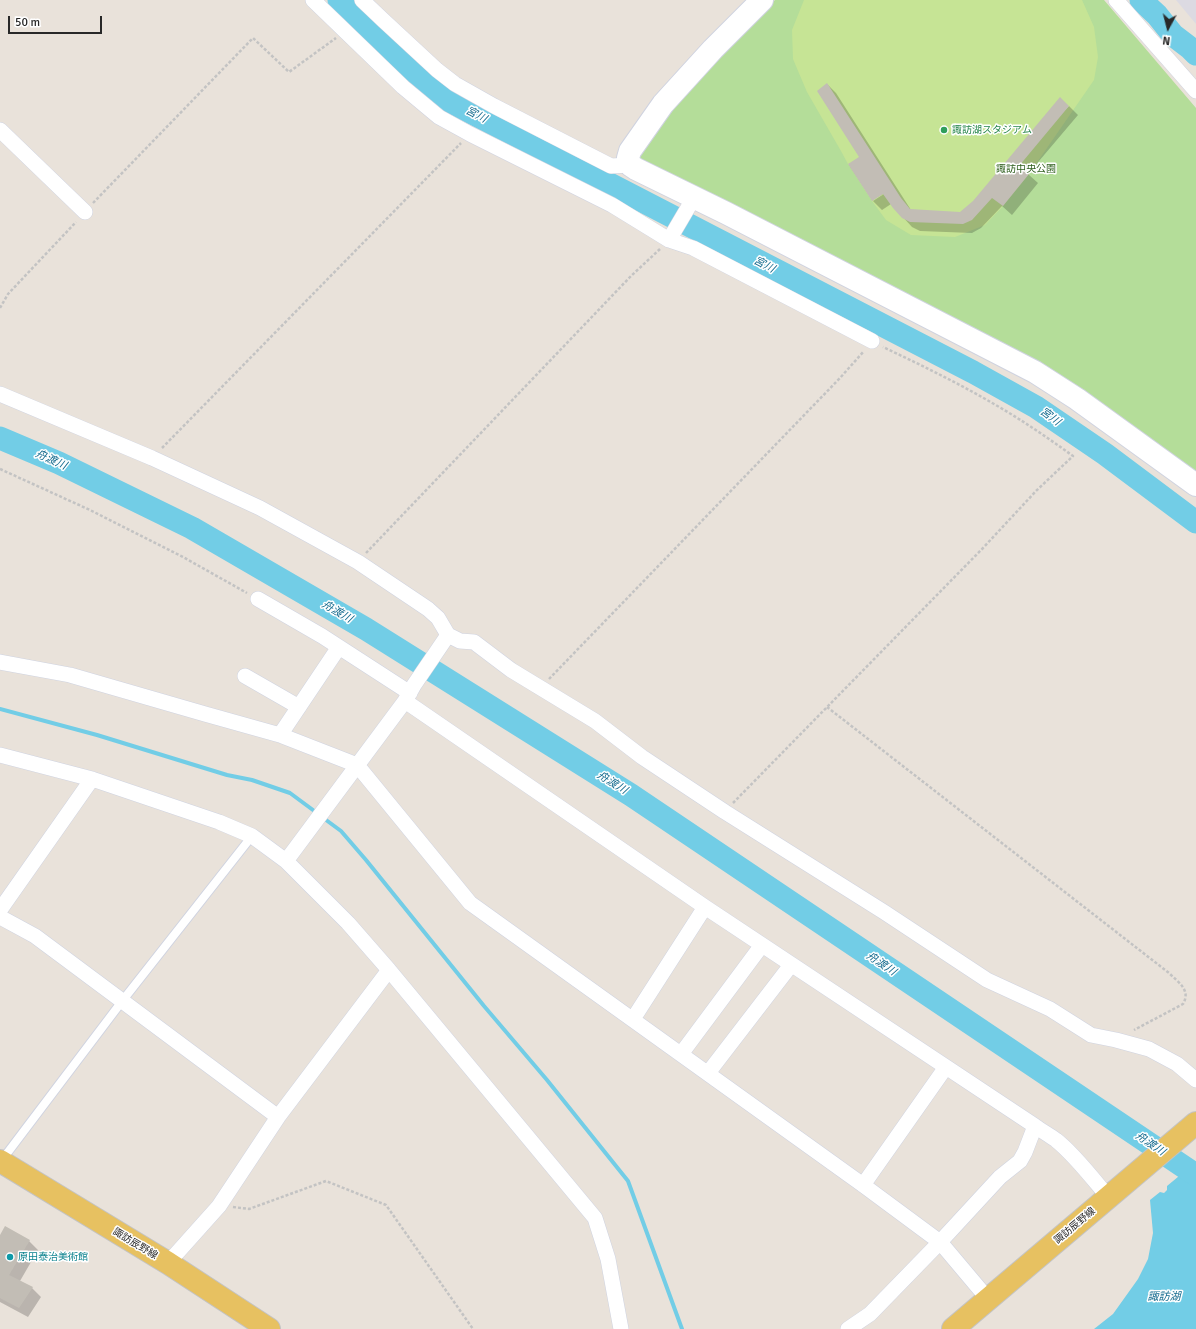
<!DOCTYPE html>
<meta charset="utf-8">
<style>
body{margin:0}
#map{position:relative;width:1196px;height:1329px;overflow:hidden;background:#e9e2da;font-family:Signika,sans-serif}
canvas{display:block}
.north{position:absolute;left:1148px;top:8px;width:40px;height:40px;-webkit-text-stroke:3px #fff;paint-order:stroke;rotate:187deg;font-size:11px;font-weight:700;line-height:16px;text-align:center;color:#282828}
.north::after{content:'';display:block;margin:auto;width:14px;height:18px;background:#282828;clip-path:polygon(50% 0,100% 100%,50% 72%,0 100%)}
.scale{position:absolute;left:8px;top:16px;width:94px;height:18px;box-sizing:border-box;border:2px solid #282828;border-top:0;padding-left:5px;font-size:12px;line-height:14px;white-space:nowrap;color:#282828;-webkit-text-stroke:3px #fff;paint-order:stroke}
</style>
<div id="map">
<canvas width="1196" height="1329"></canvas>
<div class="north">N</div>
<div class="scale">50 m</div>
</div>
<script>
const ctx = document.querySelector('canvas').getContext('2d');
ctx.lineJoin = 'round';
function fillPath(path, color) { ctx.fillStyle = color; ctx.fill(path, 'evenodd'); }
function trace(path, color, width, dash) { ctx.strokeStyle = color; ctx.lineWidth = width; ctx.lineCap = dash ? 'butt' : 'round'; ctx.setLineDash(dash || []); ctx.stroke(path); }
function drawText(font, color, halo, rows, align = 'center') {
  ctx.font = font + ' Signika,"Noto Sans JP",sans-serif'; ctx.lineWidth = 3; ctx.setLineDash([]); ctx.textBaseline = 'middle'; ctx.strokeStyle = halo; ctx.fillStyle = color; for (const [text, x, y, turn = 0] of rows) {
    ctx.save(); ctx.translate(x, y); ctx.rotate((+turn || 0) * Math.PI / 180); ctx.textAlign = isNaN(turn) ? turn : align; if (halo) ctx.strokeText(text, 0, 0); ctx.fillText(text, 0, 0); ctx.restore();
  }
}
fillPath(new Path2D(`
 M1176 0H1196V24Z`), '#dcdae2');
fillPath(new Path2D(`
 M775 0H1104L1196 108V476L1098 402 640 163 639 155 666 117 726 49Z`), '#b4dd99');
fillPath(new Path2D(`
 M804 0H1082L1094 27 1098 57 1094 80 1029 174 1003 206 985 225 955 237 911 235 886 220 872 201 848 164 841 151 807 92 793 59 792 30Z`), '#c6e495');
fillPath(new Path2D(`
 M1190 1167 1194 1169 1196 1167V1329H1094L1113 1314 1138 1279 1148 1259 1153 1233 1150 1200 1160 1192 1164 1193 1167 1190V1186Z`), '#72cde6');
fillPath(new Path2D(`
 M827 84 836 93 911 210 960 213 974 202 1069 106 1078 115 1028 174 1038 183 1012 215 1002 206 981 228 972 233 920 231 912 227 891 204 882 210 873 201 887 192 873 199V201L849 165 860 157Z
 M0 1236 29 1241 38 1250 20 1281 32 1288 41 1297 28 1317 0 1302Z`), '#0003');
trace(new Path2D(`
 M0 709 97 735 227 775 252 780 290 793 317 813
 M322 817 341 831 366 860 484 1006 547 1080 628 1181 682 1329`), '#72cde6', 4);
trace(new Path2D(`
 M339 0 422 80 449 101 973 372 1036 407 1105 454 1196 522
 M1141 0 1157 15 1173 35 1190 48 1196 54
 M0 438 59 463 192 528 366 629 631 795 1196 1175`), '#72cde6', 23);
fillPath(new Path2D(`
 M827 83 901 198 910 209 960 212 973 201 1060 97 1069 106 1019 166 1029 174 1003 206 992 198 972 220 963 224 910 222 902 218 893 208 883 194 872 201 848 164 859 157 817 91Z
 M5 1226 30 1240 9 1275 33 1287 19 1308 0 1298V1235Z`), '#c2bdb5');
const lane = new Path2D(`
 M2 1160 123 1000 252 836`);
const street = new Path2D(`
 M313 0 403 87 439 117 470 134 612 205 669 240 693 248 872 341
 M362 0 383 20 437 70 455 84 494 106 611 166 630 165
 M1116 0 1196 91
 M0 130 85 212
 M669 240 689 206 692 197
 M0 394 152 458 260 508 358 562 428 609 438 618 448 635 460 641 474 642 511 670 595 721 642 757 725 812 884 912 987 980 1050 1009 1091 1035 1116 1040 1149 1049 1177 1064 1196 1080
 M258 599 322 636 410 693
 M0 662 70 675 205 714 280 735 357 765 470 903 863 1185 940 1242 870 1314 848 1329
 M245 676 299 707
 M405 701 705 907 1035 1126
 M280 735 339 647
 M0 755 92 779 219 822 252 836 286 861 348 923 389 970 595 1218 608 1259 621 1329
 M286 861 405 701 414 685 448 635
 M0 910 92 779
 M0 917 35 936 278 1117
 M633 1019 705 907
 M681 1054 762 945
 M708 1073 791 965
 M863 1185 946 1067
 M168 1263 219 1206 278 1117 389 970
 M988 1299 940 1242 1000 1177 1020 1161 1025 1152 1035 1126C1042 1131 1049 1135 1056 1140 1075 1155 1093 1179 1109 1198`);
const secondary = new Path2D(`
 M762 0 713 49 663 104 630 151 628 158 630 165 636 169 726 213 1035 372 1077 399 1196 485`);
const primary = new Path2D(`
 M0 1161 168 1263 269 1329
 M953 1329 1196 1123`);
trace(lane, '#cfd3e0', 10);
trace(street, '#cfd3e0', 16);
trace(secondary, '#cfd3e0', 24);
trace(primary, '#c3c3c3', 24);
trace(new Path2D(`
 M93 203 253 38 289 72 336 38
 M0 308 8 294 76 222
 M162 448 461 143
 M0 469 90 510 183 557 247 593
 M366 553 631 276 660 249
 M549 679 840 378 864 351
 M827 707 1169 973C1179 983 1191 990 1183 1004L1134 1030
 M733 803 983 548 1036 491 1073 456C1048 438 1022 420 994 404 958 383 921 365 883 347
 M233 1207 249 1209 326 1181 386 1205 473 1329`), '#c3c3c3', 2.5, [3, 2]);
trace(lane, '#fff', 8);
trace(street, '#fff', 15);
trace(secondary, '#fff', 22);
trace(primary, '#e7c161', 22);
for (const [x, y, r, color] of [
 [944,130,4,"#2e9e5b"],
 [10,1257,4,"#0f9aa8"]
]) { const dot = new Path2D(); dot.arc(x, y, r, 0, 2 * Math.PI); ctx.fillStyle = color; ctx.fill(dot); trace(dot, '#fff', 1.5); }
drawText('10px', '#27864d', '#fff', [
 ["諏訪湖スタジアム",952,130]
], 'left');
drawText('10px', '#2e5f1d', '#fff', [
 ["諏訪中央公園",1026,169]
]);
drawText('10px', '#282828', '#fff', [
 ["諏訪辰野線",1075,1226,-40],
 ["諏訪辰野線",135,1244,31]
]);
drawText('10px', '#0d838f', '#fff', [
 ["原田泰治美術館",18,1257]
], 'left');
drawText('italic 11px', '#156b8e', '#fff', [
 ["宮川",476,115,28],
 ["宮川",764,265,28],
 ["宮川",1050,417,36],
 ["舟渡川",51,460,24],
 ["舟渡川",337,612,30],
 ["舟渡川",612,783,32],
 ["舟渡川",881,964,34],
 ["舟渡川",1150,1144,34],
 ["諏訪湖",1164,1297]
]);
</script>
